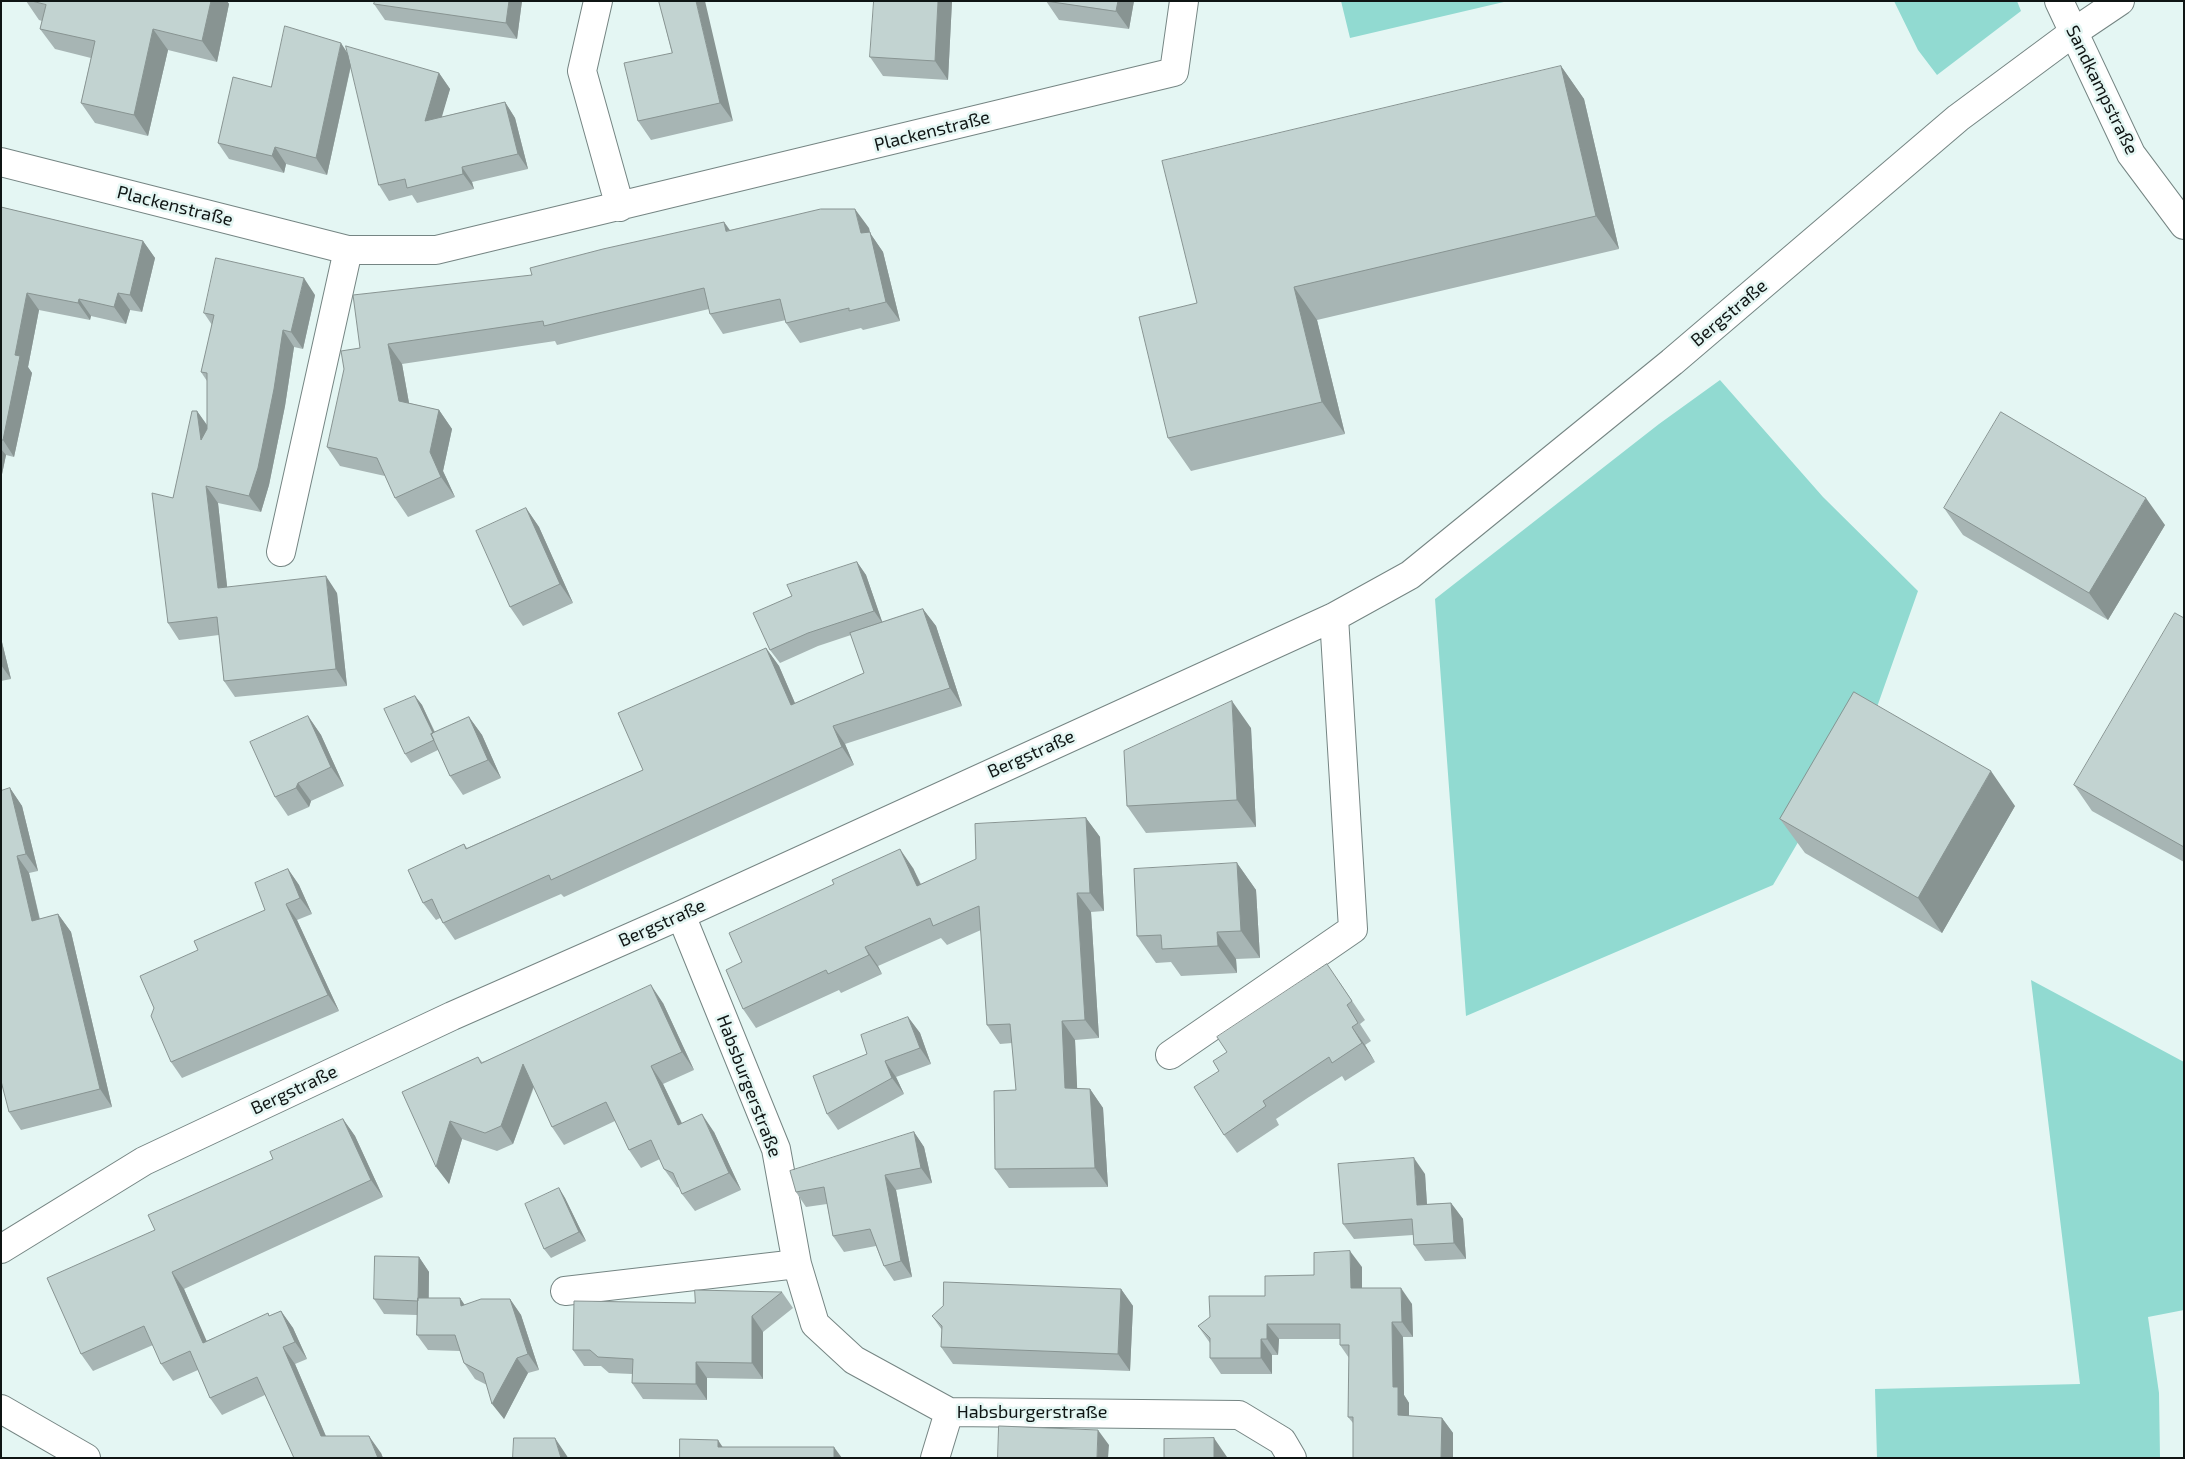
<!DOCTYPE html>
<meta charset="utf-8">
<style>
body{margin:0}
#map{position:relative;width:2185px;height:1459px;overflow:hidden;background:#e4f6f3;font-family:"Exo 2",sans-serif}
canvas{display:block}
.frame{position:absolute;inset:0;border:2px solid #0f1514;pointer-events:none}
</style>
<div id="map">
<canvas width="2185" height="1459"></canvas>
<div class="frame"></div>
</div>
<script>
const ctx = document.querySelector('canvas').getContext('2d');
ctx.lineJoin = 'round';
function fillPath(path, color) { ctx.fillStyle = color; ctx.fill(path, 'evenodd'); }
function trace(path, color, width, dash) { ctx.strokeStyle = color; ctx.lineWidth = width; ctx.lineCap = dash ? 'butt' : 'round'; ctx.setLineDash(dash || []); ctx.stroke(path); }
function drawText(font, color, halo, rows, align = 'center') {
  ctx.font = font + ' "Exo 2",sans-serif'; ctx.lineWidth = 5; ctx.setLineDash([]); ctx.textBaseline = 'middle'; ctx.strokeStyle = halo; ctx.fillStyle = color; for (const [text, x, y, turn = 0] of rows) {
    ctx.save(); ctx.translate(x, y); ctx.rotate((+turn || 0) * Math.PI / 180); ctx.textAlign = isNaN(turn) ? turn : align; if (halo) ctx.strokeText(text, 0, 0); ctx.fillText(text, 0, 0); ctx.restore();
  }
}
fillPath(new Path2D(`
 M1341 1H1508L1350 38Z
 M1894 1H2017L2021 11 1937 75 1918 50Z
 M1720 380 1823 497 1918 591 1877 707 1773 885 1466 1016 1435 599 1659 424Z
 M2031 980 2184 1062V1310L2148 1317 2159 1393 2160 1458H1877L1875 1389 2080 1384Z`), '#91dad1');
const minor = new Path2D(`
 M598 1 582 71 620 207
 M1 162 348 250H436L1174 72 1184 1
 M281 552 348 250
 M681 915 776 1149 797 1264 815 1324 854 1360 949 1412 1239 1415 1282 1441 1292 1458
 M1170 1055 1353 929 1334 617
 M1 1249 144 1161 452 1016 681 915 1334 617 1410 575 1672 362 1958 118 2074 32 2120 1
 M565 1291 797 1264
 M1 1409 86 1458
 M935 1458 949 1412`);
const tertiary = new Path2D(`
 M2059 1 2131 154 2184 225`);
trace(minor, '#758583', 30);
trace(tertiary, '#758583', 30);
trace(minor, '#fff', 28);
trace(tertiary, '#fff', 28);
fillPath(new Path2D(`
 M26 1H227L229 4 217 62 168 50 148 136 95 123 81 103 91 58 55 49 40 29 42 21 39 20Z
 M522 1 517 39 385 20 374 4Z
 M659 1 733 121 651 140 638 121 672 53Z
 M952 1 948 80 883 76 870 57Z
 M1046 1H1134L1129 29 1059 20Z
 M348 54 439 73 450 89 441 117 505 102 515 118 528 169 472 182 474 189 417 203 412 195 389 201 379 185 351 66 327 175 286 164 284 173 229 159 218 143 271 87Z
 M1561 66 1584 99 1619 249 1317 320 1345 434 1191 471 1168 438 1197 303Z
 M1 207 143 241 155 258 142 312 130 310 126 324 91 316 90 320 39 310 28 367 32 373 14 457 6 455 1 479Z
 M724 222 730 230 869 228 870 233 883 252 900 321 863 330 861 328 800 343 786 323V320L723 334 710 314 709 309 557 345 555 341 402 364 409 403 439 410 452 429 443 471 455 497 408 517 395 498 385 476 340 466 327 447 360 348 532 275Z
 M315 295 303 349 294 347 285 406 269 485 261 512 218 503 227 587 337 593 347 686 235 697 224 681 219 635 179 640 168 623 173 498 197 411 207 425V381L201 372 212 325 204 313Z
 M526 508 539 527 573 603 523 626 510 607Z
 M1944 508 2165 525 2108 620 1963 535Z
 M857 562 866 575 882 622 923 609 936 626 962 706 845 744 854 765 564 897 561 894 455 940 443 923 440 918 436 920 423 903 464 844 467 848 643 770 766 648 779 666 795 703 864 673 851 635 818 646 780 663 770 650 792 596Z
 M2184 618V862L2092 811 2074 785Z
 M1 638 11 679 1 681Z
 M415 696 422 705 435 732 469 717 482 735 501 778 463 795 450 776 438 750 411 763 405 754Z
 M308 716 321 735 344 786 311 801 309 807 288 816 275 797Z
 M1251 728 1256 827 1146 833 1127 806Z
 M10 788 22 806 38 871 29 873 40 919 58 914 71 932 112 1107 21 1130 9 1112Z
 M2015 806 1942 933 1805 853 1780 819Z
 M1086 818 1100 837 1104 911 1091 912 1099 1038 1075 1040 1077 1088 1090 1089 1103 1108 1108 1187 1009 1188 995 1169 1016 1090 1012 1043 1000 1044 987 1025 981 930 947 945 941 938 878 966 882 974 841 993 839 990 756 1028 743 1009 913 868 921 884Z
 M1237 863 1256 890 1260 958 1236 959 1237 973 1181 976 1171 962 1156 963 1137 936Z
 M288 869 299 885 312 914 297 920 339 1011 182 1078 171 1062 198 950 265 910Z
 M1340 983 1365 1020 1360 1024 1371 1041 1365 1045 1375 1062 1345 1081 1342 1076 1309 1097 1276 1119 1279 1125 1237 1153 1224 1135 1219 1071Z
 M663 1003 694 1070 663 1084 682 1123 714 1132 741 1190 695 1211 682 1194 680 1188 677 1187 664 1169 660 1159 641 1168 629 1150 615 1121 564 1145 552 1127 534 1087 513 1144 497 1151 462 1139 449 1184 402 1092 478 1057 482 1062Z
 M908 1017 920 1033 931 1064 896 1077 904 1094 838 1130 827 1114 867 1054Z
 M343 1119 355 1136 383 1197 184 1289 206 1341 281 1311 293 1328 307 1359 295 1364 326 1436 381 1453 383 1458H294L265 1395 222 1415 210 1398 198 1370 173 1381 161 1364 153 1345 93 1371 81 1354 155 1230 273 1159Z
 M914 1132 924 1147 932 1183 896 1190 912 1277 894 1281 884 1266 876 1246 844 1252 833 1236 827 1204 806 1207 796 1192Z
 M1425 1174 1427 1204 1451 1203 1463 1219 1466 1259 1425 1261 1414 1245 1413 1235 1354 1239 1343 1224Z
 M559 1188 565 1198 586 1241 551 1258 544 1249Z
 M419 1257 429 1272V1298H460L464 1305 510 1299 521 1315 539 1370 528 1373 504 1419 487 1385 475 1379 464 1363 460 1351 428 1350 417 1335V1315L384 1314 374 1299Z
 M1362 1267V1288L1412 1304 1413 1337H1403L1404 1395 1409 1403V1416L1442 1418 1453 1433V1458H1353V1423L1348 1417 1349 1358 1340 1345V1339H1279L1278 1355H1272V1374H1221L1210 1358V1343L1198 1326 1314 1275Z
 M1121 1289 1133 1306 1130 1371 953 1364 941 1347 942 1330 932 1316Z
 M782 1292 793 1308 763 1332V1379L707 1378V1400L643 1399 632 1383V1374L609 1373 601 1366H584L573 1350 695 1303Z`), '#a7b5b4');
fillPath(new Path2D(`
 M211 1H227L229 4 217 62 202 41Z
 M509 1H522L517 39 506 23Z
 M696 1H705L733 121 720 103Z
 M938 1H952L948 80 935 61Z
 M1118 1H1134L1129 29 1116 11Z
 M153 29 168 50 148 136 134 115Z
 M341 43 352 60 327 175 316 158Z
 M1561 66 1584 99 1619 249 1596 216Z
 M439 73 450 89 436 137 425 121Z
 M505 102 515 118 528 169 518 154Z
 M275 147 286 164 284 173 272 156Z
 M462 167 472 182 474 189 463 174Z
 M855 209 869 228 870 233 883 252 900 321 886 302 861 233Z
 M724 222 737 241 726 231Z
 M143 241 155 258 142 312 130 295Z
 M304 278 315 295 303 349 291 332Z
 M1294 287 1317 320 1345 434 1322 402Z
 M27 293 39 310 28 367 32 373 14 457 3 440 15 355Z
 M118 293 130 310 126 324 114 307Z
 M79 299 91 316 90 320 78 303Z
 M283 330 294 347 285 406 269 485 261 512 249 496Z
 M388 344 402 364 412 420 399 401Z
 M439 410 452 429 443 471 455 497 441 477 430 452Z
 M197 411 209 428 201 440Z
 M1 449 6 455 1 479Z
 M206 486 218 503 229 604 218 588Z
 M2146 498 2165 525 2108 620 2089 593Z
 M526 508 539 527 573 603 560 584Z
 M857 562 866 575 883 624 874 611Z
 M326 576 337 593 347 686 336 669Z
 M923 609 936 626 962 706 950 688Z
 M1 638 11 679 1 665Z
 M766 648 779 666 803 722 791 705Z
 M415 696 422 705 442 749 436 739Z
 M1232 701 1251 728 1256 827 1237 800Z
 M308 716 321 735 344 786 331 767Z
 M469 717 482 735 501 778 488 760Z
 M833 726 845 744 854 765 842 747Z
 M1991 771 2015 806 1942 933 1918 898Z
 M298 783 311 801 309 807 296 788Z
 M10 788 22 806 38 871 26 854Z
 M1086 818 1100 837 1104 911 1090 893Z
 M900 849 913 868 930 905 917 886Z
 M17 856 29 873 44 939 32 921Z
 M1237 863 1256 890 1260 958 1241 931Z
 M288 869 299 885 312 914 300 898Z
 M1077 893 1091 912 1099 1038 1085 1020Z
 M286 904 297 920 339 1011 328 995Z
 M58 914 71 932 112 1107 100 1089Z
 M1217 932 1236 959 1237 973 1218 946Z
 M865 947 878 966 882 974 869 955Z
 M651 985 663 1003 694 1070 682 1052Z
 M908 1017 920 1033 931 1064 920 1048Z
 M1062 1021 1075 1040 1078 1107 1065 1088Z
 M1352 1027 1365 1045 1375 1062 1362 1043Z
 M885 1061 896 1077 904 1094 892 1078Z
 M523 1064 535 1082 513 1144 501 1126Z
 M651 1066 663 1084 691 1143 678 1125Z
 M1090 1089 1103 1108 1108 1187 1095 1168Z
 M702 1114 714 1132 741 1190 729 1173Z
 M343 1119 355 1136 383 1197 371 1180Z
 M450 1121 462 1139 449 1184 436 1167Z
 M914 1132 924 1147 932 1183 921 1168Z
 M1414 1158 1425 1174 1428 1221 1417 1205Z
 M885 1175 896 1190 912 1277 901 1261Z
 M559 1188 565 1198 586 1241 579 1232Z
 M1451 1203 1463 1219 1466 1259 1454 1243Z
 M1350 1251 1362 1267V1304L1351 1288Z
 M419 1257 429 1272 428 1315 418 1301Z
 M172 1272 184 1289 215 1360 203 1343Z
 M1401 1288 1412 1304 1413 1337 1402 1322Z
 M1121 1289 1133 1306 1130 1371 1118 1354Z
 M460 1298 471 1314 461 1306Z
 M510 1299 521 1315 539 1370 528 1354Z
 M281 1311 293 1328 307 1359 295 1342Z
 M752 1316 763 1332V1379L752 1363Z
 M1392 1322 1403 1337 1404 1395 1409 1403V1431L1398 1415 1393 1387Z
 M1267 1324 1279 1339 1278 1355 1267 1339Z
 M1261 1339 1272 1355V1374L1261 1358Z
 M283 1347 295 1364 333 1453 321 1436Z
 M517 1358 528 1373 504 1419 492 1404Z
 M696 1362 707 1378V1400L696 1384Z
 M1442 1418 1453 1433V1458H1441Z
 M1098 1430 1109 1445 1108 1458H1097Z
 M369 1436 381 1453 383 1458H378Z
 M555 1438 567 1456 568 1458H561Z
 M1214 1438 1227 1457V1458H1214Z
 M718 1440 730 1458 718 1447Z
 M834 1447 842 1458H834Z`), '#889492');
const building = new Path2D(`
 M32 1H211L202 41 153 29 134 115 81 103 95 41 40 29 46 5Z
 M375 1H509L506 23 374 4Z
 M659 1H696L720 103 638 121 624 63 672 53Z
 M874 1H938L935 61 870 57Z
 M1046 1H1118L1116 11Z
 M285 26 341 43 316 158 275 147 272 156 218 143 233 77 271 87Z
 M346 46 439 73 425 121 505 102 518 154 462 167 463 174 407 188 405 179 379 185Z
 M1561 66 1596 216 1294 287 1322 402 1168 438 1139 317 1197 303 1162 161Z
 M1 207 143 241 130 295 118 293 114 307 79 299 78 303 27 293 15 355 20 356 3 440H1Z
 M821 209H855L861 233 870 232 886 302 849 311V308L786 323 780 299 710 314 704 288 544 326 543 321 388 344 399 401 439 410 430 452 441 477 395 498 377 458 327 447 344 369 341 351 360 348 353 295 532 275 530 268 603 249 724 222 726 231Z
 M216 258 304 278 291 332 283 330 274 389 258 468 249 496 206 486 218 588 326 576 336 669 224 681 217 617 168 623 152 493 173 498 192 411H197L201 440 207 429V373L201 372 214 315 204 313Z
 M2001 412 2146 498 2089 593 1944 508Z
 M526 508 560 584 510 607 476 531Z
 M857 562 874 611 808 633 770 650 753 613 792 596 787 585Z
 M923 609 950 688 833 726 842 747 551 880 549 875 443 923 432 899 423 903 408 870 464 844 466 849 643 770 618 713 766 648 791 705 864 673 850 633Z
 M2175 613 2184 618V847L2074 785Z
 M1854 692 1991 771 1918 898 1780 819Z
 M415 696 433 733 431 734 434 740 405 754 384 709Z
 M1232 701 1237 800 1127 806 1124 751Z
 M308 716 331 767 298 783 296 788 275 797 250 742Z
 M469 717 488 760 450 776 431 734Z
 M10 788 26 854 17 856 32 921 58 914 100 1089 9 1112 1 1081V791Z
 M1086 818 1090 893H1077L1085 1020 1062 1021 1065 1088 1090 1089 1095 1168 995 1169 994 1091 1016 1090 1010 1024 987 1025 979 906 933 926 930 918 865 947 869 955 828 974 826 970 743 1009 726 970 742 962 729 933 834 884 832 880 900 849 917 886 976 859 975 824Z
 M1237 863 1241 931 1217 932 1218 946 1162 949 1161 935 1137 936 1134 869Z
 M288 869 300 898 286 904 328 995 171 1062 151 1016 154 1008 140 976 198 950 194 941 265 910 255 883Z
 M1327 964 1352 1001 1347 1005 1358 1023 1352 1027 1362 1043 1332 1063 1329 1057 1263 1101 1266 1106 1224 1135 1194 1087 1219 1071 1213 1061 1227 1052 1217 1037Z
 M651 985 682 1052 651 1066 678 1125 702 1114 729 1173 682 1194 673 1173 664 1169 651 1140 629 1150 606 1102 552 1127 523 1064 501 1126 485 1133 450 1121 436 1167 402 1092 478 1057 481 1063Z
 M908 1017 920 1048 885 1061 892 1078 827 1114 813 1076 867 1054 861 1035Z
 M343 1119 371 1180 172 1272 203 1343 268 1313 269 1316 281 1311 295 1342 283 1347 321 1436H369L378 1458H294L257 1377 210 1398 190 1351 161 1364 144 1326 81 1354 47 1278 155 1230 148 1215 273 1159 270 1152Z
 M914 1132 921 1168 885 1175 901 1261 884 1266 870 1229 833 1236 824 1187 796 1192 790 1171Z
 M1414 1158 1417 1205 1451 1203 1454 1243 1414 1245 1412 1219 1343 1224 1338 1164Z
 M559 1188 579 1232 544 1249 525 1204Z
 M1350 1251 1351 1288H1401L1402 1322H1392L1393 1387H1398V1415L1442 1418 1441 1458H1353V1417H1348L1349 1345H1340V1324H1267V1339H1261V1358H1210V1338L1198 1326 1210 1317 1209 1296H1265V1276L1314 1275V1253Z
 M375 1256 419 1257 418 1301 374 1299Z
 M944 1282 1121 1289 1118 1354 941 1347 942 1326 932 1316 943 1306Z
 M695 1290 782 1292 752 1316V1363L696 1362V1384L632 1383 633 1359 598 1357 590 1350H573L574 1301 695 1303Z
 M418 1298H460L461 1306 481 1299H510L528 1354 517 1358 492 1404 483 1373 464 1363 455 1335H417Z
 M999 1426 1098 1430 1097 1458H998Z
 M514 1438H555L561 1458H513Z
 M1214 1438V1458H1164V1439Z
 M680 1439 718 1440V1447H834V1458H680Z`);
fillPath(building, '#c2d3d1');
trace(building, '#889492', 1);
drawText('18px', '#0f1514', '#e4f6f3', [
 ["Sandkampstraße",2102,90,64],
 ["Plackenstraße",932,131,-14],
 ["Plackenstraße",175,206,14],
 ["Bergstraße",1729,313,-40],
 ["Bergstraße",1031,754,-24],
 ["Bergstraße",662,923,-24],
 ["Habsburgerstraße",749,1086,69],
 ["Bergstraße",294,1090,-25],
 ["Habsburgerstraße",1032,1412]
]);
</script>
